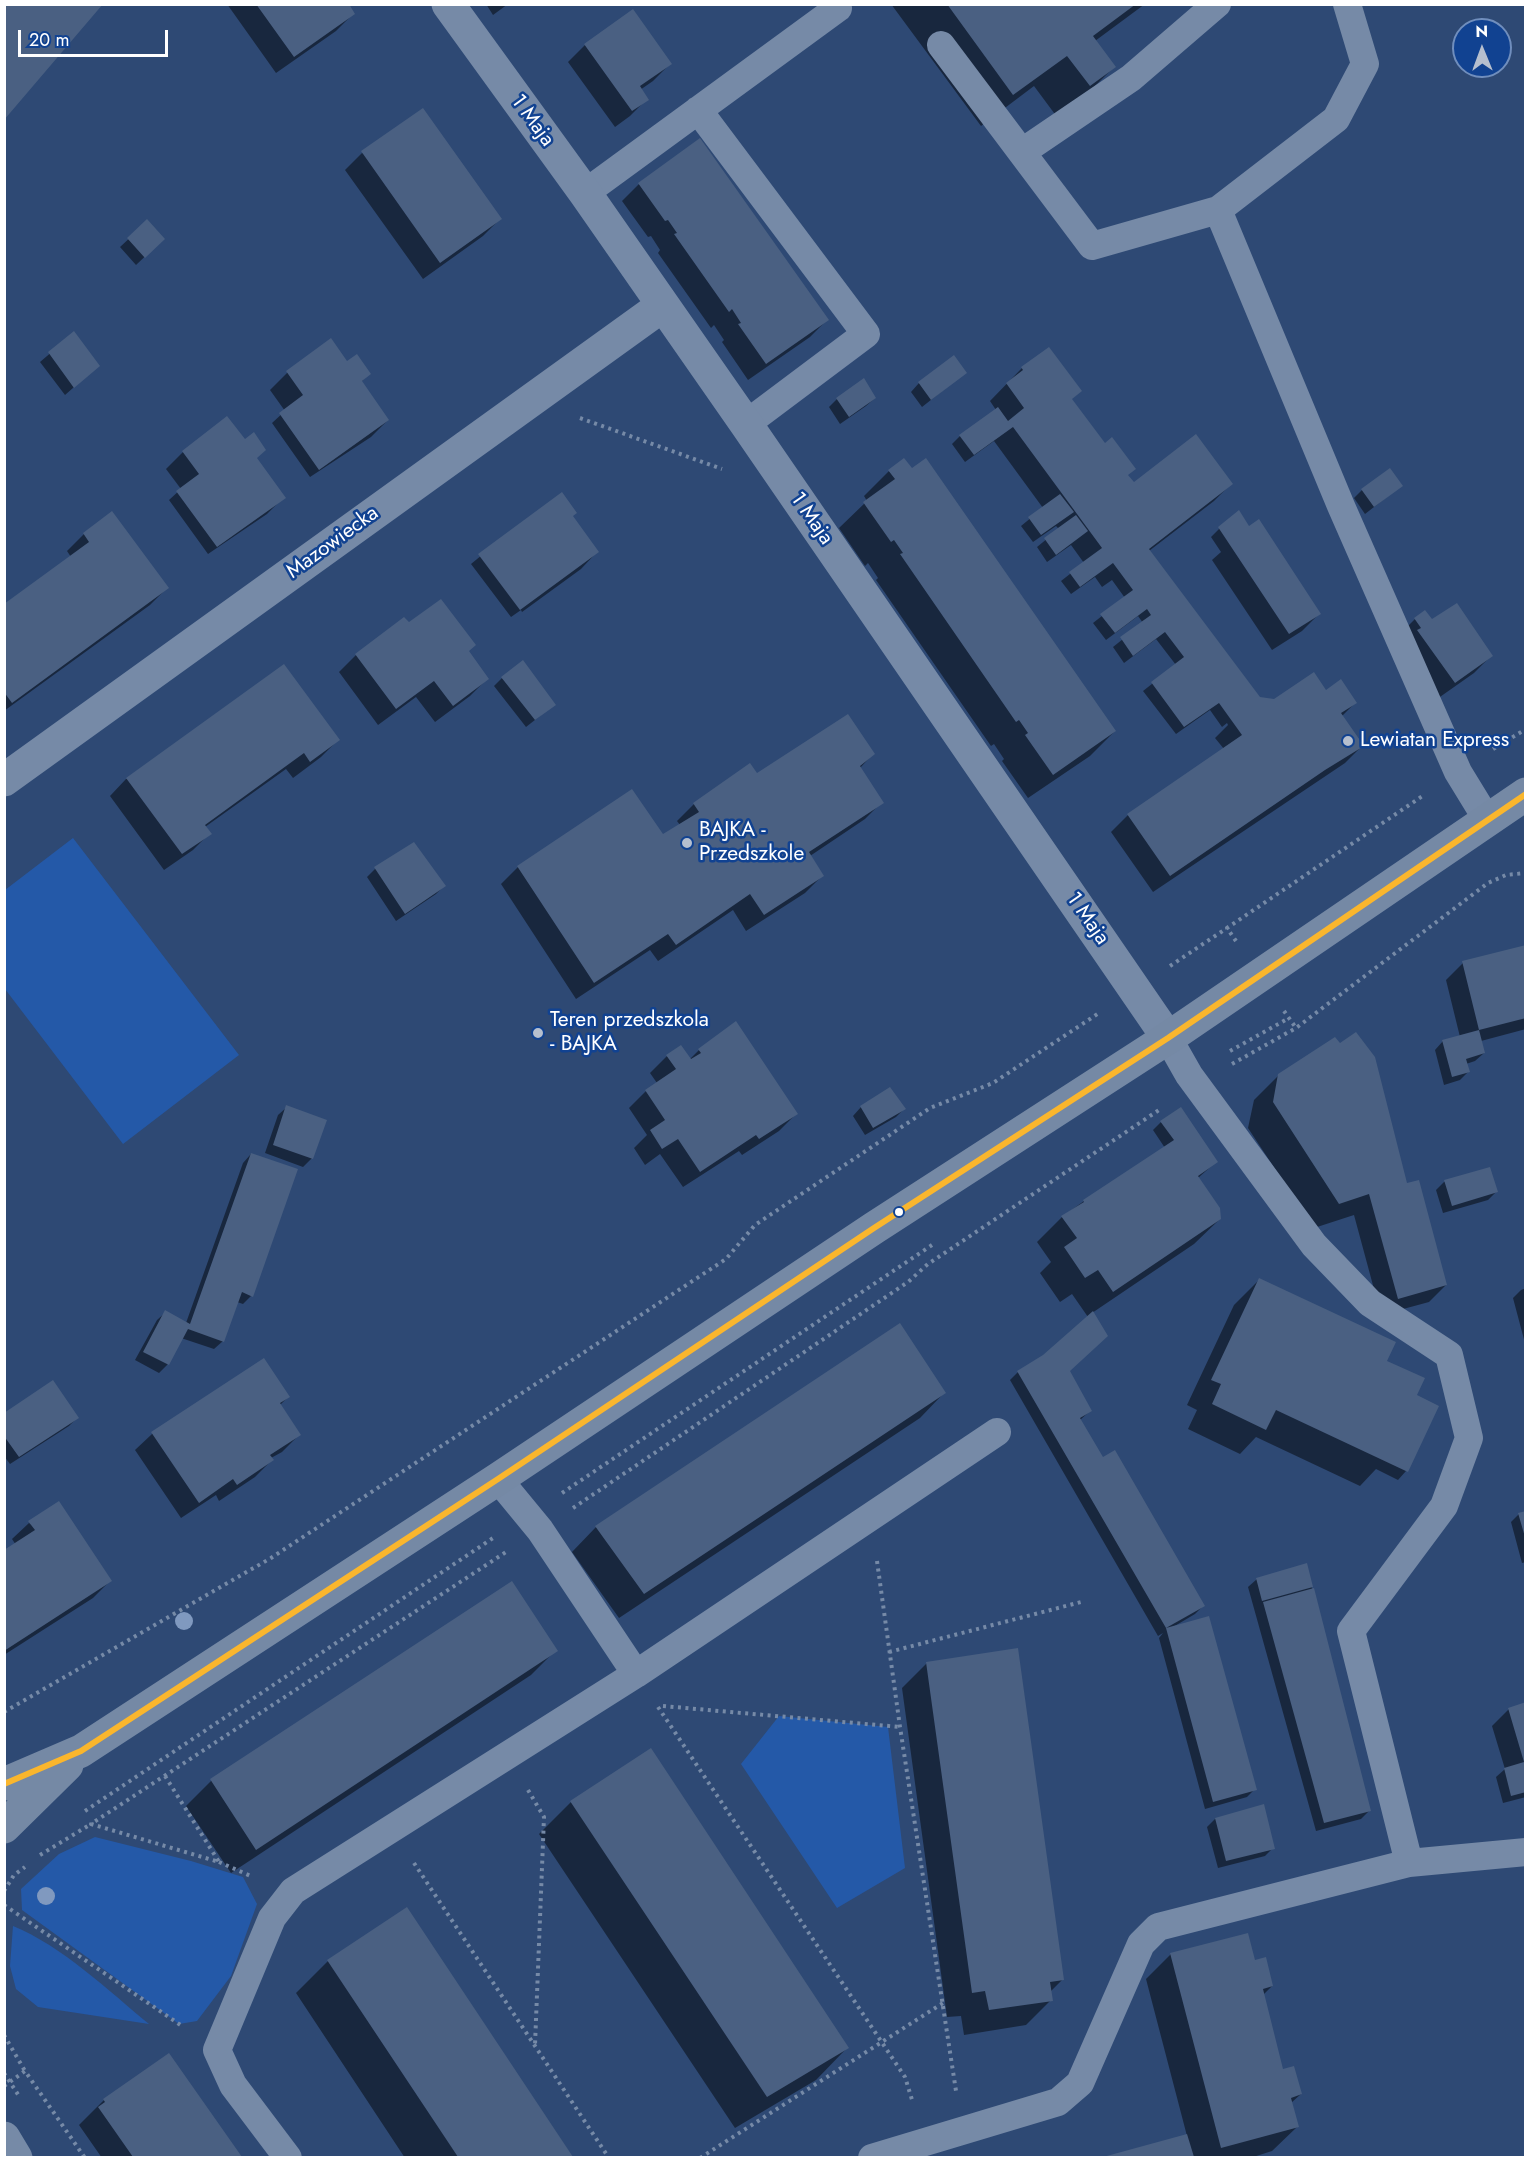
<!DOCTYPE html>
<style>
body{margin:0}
#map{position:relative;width:1530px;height:2162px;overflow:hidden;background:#2e4974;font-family:Jost,sans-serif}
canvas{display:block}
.frame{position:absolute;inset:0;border:6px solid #fff;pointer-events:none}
.north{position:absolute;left:1452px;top:18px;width:60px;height:60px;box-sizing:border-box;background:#114291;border:2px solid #708ebd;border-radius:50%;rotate:359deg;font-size:16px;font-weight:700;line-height:24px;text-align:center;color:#fff}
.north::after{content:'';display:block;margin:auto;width:21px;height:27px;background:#b6bfce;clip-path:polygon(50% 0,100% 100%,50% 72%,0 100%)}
.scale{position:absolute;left:18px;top:30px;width:150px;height:27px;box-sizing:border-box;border:3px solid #fff;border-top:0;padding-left:8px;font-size:18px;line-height:21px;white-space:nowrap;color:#fff;-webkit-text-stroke:4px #114291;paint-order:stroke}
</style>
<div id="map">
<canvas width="1530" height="2162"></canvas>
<div class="frame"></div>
<div class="north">N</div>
<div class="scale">20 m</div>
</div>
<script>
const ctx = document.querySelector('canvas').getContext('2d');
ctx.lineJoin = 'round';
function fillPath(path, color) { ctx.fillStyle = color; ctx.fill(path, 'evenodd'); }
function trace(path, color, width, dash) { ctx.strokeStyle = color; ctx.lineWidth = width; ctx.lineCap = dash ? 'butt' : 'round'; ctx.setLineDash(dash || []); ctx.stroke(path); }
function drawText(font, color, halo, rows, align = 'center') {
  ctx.font = font + ' Jost,sans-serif'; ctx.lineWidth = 5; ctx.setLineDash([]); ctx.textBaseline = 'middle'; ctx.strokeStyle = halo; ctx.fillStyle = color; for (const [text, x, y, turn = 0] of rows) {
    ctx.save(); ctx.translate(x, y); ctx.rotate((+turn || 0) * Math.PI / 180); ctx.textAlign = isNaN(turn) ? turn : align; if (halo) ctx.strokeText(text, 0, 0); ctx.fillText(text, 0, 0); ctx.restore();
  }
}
fillPath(new Path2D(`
 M73 838 239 1055 123 1144 5 989V890Z
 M779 1716 888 1727 905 1868 837 1908 741 1764Z
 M95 1837 191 1861 243 1877 257 1904 231 1976 197 2021 179 2024 22 1910 21 1889 59 1854Z
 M13 1926C62 1946 109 1991 149 2024L38 2007 16 1989 10 1966Z`), '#2459a8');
fillPath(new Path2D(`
 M227 4H347L353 14 336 31 276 73Z
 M486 4H508L493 15Z
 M891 4H1145L1095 41 1114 67 1082 99 1057 117 1034 86 981 126Z
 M633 11 670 64 653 81 640 90 647 99 630 116 615 127 568 62 585 45Z
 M362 153 500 219 483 236 423 279 345 170Z
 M639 184 827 320 810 337 748 380 722 342 724 340 714 325 711 328 658 253 660 250 651 236 648 237 622 201Z
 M147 222 155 247 136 265 120 247Z
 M74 333 98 366 65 395 40 362Z
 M330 340 347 363 369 374 361 382 388 420 371 437 310 477 272 423 285 411 270 390 287 373Z
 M1048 349 1071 400 1134 484H1231L1214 501 1149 551 1259 698 1274 701 1326 692 1355 703 1342 716 1362 746 1345 763 1153 892 1111 832 1128 815 1224 749 1215 738 1228 725 1227 723 1222 727 1210 710 1176 734 1143 691 1176 665 1156 639 1124 663 1113 647 1143 623 1138 616 1106 640 1093 623 1125 598 1112 580 1102 587 1095 577 1071 594 1061 581 1084 563 1071 545 1047 562 1037 547 1059 529 1056 526 1033 542 1021 526 1043 508 994 441 965 462 952 444 960 436 996 410 990 401 1022 368Z
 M965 373 922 407 911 392 919 383Z
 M875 398 866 406 840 424 829 407 837 399Z
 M183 452 256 459 284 497 267 514 208 554 169 500 181 489 166 469Z
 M889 471 1115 731 1090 756 1028 798 1002 761 1004 759 994 744 991 746 876 580 878 578 868 563 865 566 839 528 867 501 864 496Z
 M1401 486 1365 514 1354 498 1362 490Z
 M571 516 597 552 581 569 522 612 521 610 511 617 471 564 499 541Z
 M1248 526 1319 614 1302 631 1272 650 1212 560 1221 552 1211 537 1220 528Z
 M84 534 167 588 150 605 4 711V606L71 557 67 551Z
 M1425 612 1432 621 1491 656 1474 673 1437 699 1398 636 1415 619Z
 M404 619 408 624 467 652 487 679 470 696 435 722 416 697 378 725 339 672 356 655Z
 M502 678 554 705 526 727 494 686Z
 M338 740 321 757 293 778 286 769 205 827 210 833 193 850 164 870 110 796 126 779Z
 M873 754 860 768 882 802 865 819 810 856 822 876 805 893 746 931 733 910 658 961 650 950 576 999 501 884 518 867 663 836 680 825 677 821 694 804 757 775Z
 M375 869 444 886 436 894 396 921 367 877Z
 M1526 946V1029L1481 1041 1484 1053 1475 1061 1466 1064 1468 1072 1460 1080 1444 1085 1435 1050 1443 1041 1460 1037 1446 980 1463 963Z
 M699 1050 796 1114 779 1131 742 1155 739 1151 683 1187 660 1154 645 1165 634 1148 647 1135 629 1108 646 1091 657 1083 650 1073 667 1056 689 1060Z
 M1279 1075 1405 1182 1446 1285 1429 1302 1381 1315 1354 1215 1314 1228 1248 1128 1254 1100Z
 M287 1107 312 1158 303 1167 265 1153 278 1115Z
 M861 1107 904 1109 896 1117 865 1135 853 1116Z
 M1161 1122 1216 1162 1198 1178 1220 1219 1194 1244 1092 1313 1068 1371 1090 1411 1080 1420 1102 1459 1203 1606 1195 1614 1173 1627 1255 1789 1247 1797 1205 1809 1159 1638 1163 1633 1158 1636 1010 1380 1018 1372 1044 1356 1088 1317 1072 1294 1060 1302 1040 1273 1051 1262 1037 1242 1062 1217 1084 1201 1165 1148 1153 1130Z
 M251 1154V1296L243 1304 237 1302 223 1341 214 1349 181 1338 168 1364 159 1373 135 1360 157 1320 166 1312 186 1323 243 1163Z
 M1489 1169 1497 1191 1488 1200 1443 1213 1436 1190 1444 1182Z
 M1259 1280 1385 1361 1412 1401 1437 1406 1406 1471 1398 1480 1376 1469 1360 1486 1256 1437 1240 1454 1188 1429 1197 1410 1187 1405 1234 1305Z
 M1526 1288V1347L1513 1298 1521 1290Z
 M944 1393 920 1418 619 1618 572 1552 596 1527Z
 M289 1396 280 1405 299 1435 282 1452 271 1458 272 1460 255 1477 219 1501 216 1495 181 1518 135 1450 152 1434Z
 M4 1415 77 1418 69 1426 10 1464 4 1456Z
 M1526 1513V1562L1522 1563 1511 1522 1519 1514Z
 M29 1523 110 1581 93 1598 4 1655V1552L16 1545 12 1539Z
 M1306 1565 1369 1811 1361 1819 1316 1831 1248 1587 1257 1579Z
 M511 1583 556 1650 531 1675 231 1873 186 1806 211 1781Z
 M927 1663 1063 1979 1050 1992 1051 2000 1026 2025 964 2035 961 2016 947 2017 902 1688Z
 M1526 1704V1797L1503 1803 1496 1777 1505 1769 1492 1726 1509 1709Z
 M571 1802 847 2048 816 2080 735 2128 539 1834Z
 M1263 1806 1273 1848 1265 1856 1218 1868 1207 1827 1215 1819Z
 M407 1909 571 2158H405L296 1993 328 1961Z
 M1171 1954 1253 1962 1272 1986 1263 1995 1282 2071 1301 2094 1291 2103 1297 2127 1272 2151 1250 2158H1106L1187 2136 1146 1979Z
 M168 2055 240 2158H102L79 2125 104 2100Z`), '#0007');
fillPath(new Path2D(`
 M7 4H103L4 120V7Z
 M256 4H349L355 14 294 57Z
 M947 4H1136L1093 36 1116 67 1090 86 1067 56 1013 95Z
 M633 9 672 64 640 86 649 100 632 111 584 44Z
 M423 108 502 219 440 263 361 151Z
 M700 138 829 320 766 364 738 324 741 323 732 309 729 312 674 234 677 233 668 220 665 221 638 183Z
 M147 219 165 239 145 258 127 238Z
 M74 331 100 366 74 388 48 352Z
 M331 338 347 361 357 354 371 374 362 381 389 420 319 470 279 413 303 395 286 371Z
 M1049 347 1082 391 1072 399 1105 443 1112 437 1136 469 1128 475 1134 482 1196 434 1233 484 1149 549 1260 697 1274 699 1314 672 1326 690 1341 679 1357 703 1341 713 1364 746 1325 770 1170 876 1127 814 1242 735 1219 703 1184 727 1151 682 1184 657 1165 632 1133 656 1120 637 1151 615 1147 609 1115 633 1100 614 1133 590 1113 563 1080 587 1069 572 1102 548 1013 427 974 455 959 435 998 407 1008 421 1024 408 1006 383 1023 370 1021 367Z
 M954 355 967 373 931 400 918 382Z
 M864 378 876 398 849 417 836 398Z
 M227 416 245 439 254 432 266 450 257 458 286 498 217 547 176 491 199 474 182 451Z
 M904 458 912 468 926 458 1116 731 1053 775 1025 735 1028 733 1019 720 1016 722 900 554 903 553 894 540 891 542 863 502 895 479 888 470Z
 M1390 468 1403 486 1374 507 1361 489Z
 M562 492 577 513 573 516 599 552 520 610 478 554Z
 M1060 494 1074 512 1041 535 1028 517Z
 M1239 510 1249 526 1259 519 1321 614 1289 634 1218 527Z
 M112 511 169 588 12 703 4 692V604L89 542 83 533Z
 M1076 515 1088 531 1056 555 1044 538Z
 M441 599 476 645 469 651 489 679 453 706 434 681 396 709 355 654 404 617 409 622Z
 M1457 603 1493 656 1455 683 1417 630 1421 628 1414 618 1425 610 1432 619Z
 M523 660 556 705 535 720 501 677Z
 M284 664 340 740 310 762 304 753 205 825 212 834 182 854 126 778Z
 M848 714 875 754 860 766 884 803 809 852 824 876 764 915 750 894 676 945 668 934 594 983 517 866 632 789 663 834 699 812 693 803 750 763 757 773Z
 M414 842 446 886 405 914 374 867Z
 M1526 945V1018L1479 1030 1485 1053 1466 1059 1470 1072 1452 1077 1442 1040 1479 1030 1462 961Z
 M736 1021 798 1114 759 1139 756 1135 700 1172 678 1139 662 1149 650 1130 665 1120 645 1090 676 1069 666 1055 681 1045 691 1059 701 1053 698 1049Z
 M1356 1032 1375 1057 1407 1183 1419 1180 1447 1285 1398 1299 1369 1194 1339 1204 1273 1102 1278 1074 1335 1037 1340 1043Z
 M890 1087 906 1109 873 1128 860 1106Z
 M286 1105 327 1120 313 1159 273 1145Z
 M1181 1107 1218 1162 1198 1176 1220 1208 1221 1219 1113 1292 1098 1270 1085 1278 1064 1247 1077 1238 1061 1216 1084 1202 1083 1200 1174 1140 1160 1121Z
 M251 1153 298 1169 253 1297 242 1292 224 1342 188 1329 169 1365 143 1352 165 1310 190 1324Z
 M1490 1167 1498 1192 1452 1206 1444 1180Z
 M1259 1278 1396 1342 1387 1361 1425 1378 1417 1395 1439 1406 1408 1472 1276 1410 1266 1430 1212 1404 1221 1384 1211 1380Z
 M1093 1311 1108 1336 1070 1371 1092 1411 1080 1418 1103 1457 1115 1450 1205 1606 1166 1628 1017 1371 1043 1355Z
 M900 1323 946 1393 644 1594 595 1526Z
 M264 1358 290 1397 280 1403 301 1435 270 1455 274 1460 237 1485 233 1479 199 1503 151 1432Z
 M53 1380 79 1418 19 1457 4 1436V1413Z
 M59 1501 112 1581 4 1651V1550L35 1530 28 1521Z
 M1526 1511V1537H1525L1518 1513Z
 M1307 1563 1313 1587 1262 1601 1256 1578Z
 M512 1581 558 1651 256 1850 210 1779Z
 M1314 1588 1371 1811 1324 1823 1263 1602Z
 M1209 1616 1257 1790 1213 1802 1166 1628Z
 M1018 1648 1064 1980 1050 1982 1053 2001 989 2010 985 1991 972 1993 926 1662Z
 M1526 1702V1792L1511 1796 1504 1768 1524 1762 1508 1708Z
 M651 1748 849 2048 767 2097 570 1801Z
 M1264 1804 1275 1849 1226 1861 1215 1818Z
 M407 1907 573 2157H458L327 1960Z
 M1248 1933 1255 1960 1266 1957 1273 1986 1263 1989 1283 2069 1294 2066 1302 2094 1291 2098 1299 2127 1221 2148 1170 1953Z
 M169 2053 242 2157H133L98 2107 105 2102 103 2099Z
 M1187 2134 1194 2157H1103Z`), '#4a6082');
trace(new Path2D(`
 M580 418 722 469
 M1493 749 1526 729
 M1236 941 1227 928 1424 795
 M1170 966 1227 928
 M1284 1011 1296 1028
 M1230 1051 1289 1018
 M1232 1064 1296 1028 1488 883 1506 875 1526 873
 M562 1493 932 1245
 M573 1508 908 1282 928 1264 1162 1108
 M877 1561 900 1727 956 2091
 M889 1652 1085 1601
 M663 1706 900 1727
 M658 1707 905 2077 913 2103
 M4 1712 271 1558 726 1259 755 1225 930 1108 993 1083 1099 1013
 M165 1776 219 1862 91 1824 506 1552
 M528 1790 544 1817 535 2045
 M85 1811 493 1538
 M40 1855 91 1824
 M219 1862 253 1877
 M414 1863 609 2158
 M4 1891 14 1875 25 1867
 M4 1905 182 2026
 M4 2035 25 2071
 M4 2073 19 2096
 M4 2086 25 2071 85 2158
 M700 2158 943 2003`), '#768aa7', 4, [3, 4.5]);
trace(new Path2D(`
 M941 45 1092 246 1218 210 1341 506 1458 772 1488 821
 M698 110 866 334 746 424
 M1022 152 1131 78 1217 4
 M585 193 838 8
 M1218 210 1336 119 1365 64 1347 4
 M1168 1038 1189 1075 1314 1245 1370 1303 1449 1355 1469 1438 1444 1506 1351 1631 1409 1863
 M498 1479 540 1530 636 1674 997 1432
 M288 2158 233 2085 217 2050 272 1918 293 1891 636 1674
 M872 2158 1058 2102 1080 2083 1141 1944 1158 1927 1409 1863 1526 1852`), '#768aa7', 28);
trace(new Path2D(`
 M448 4 585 193 746 424 1168 1038
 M4 780 662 306
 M4 2138 16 2158`), '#768aa7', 33);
trace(new Path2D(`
 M4 1784 81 1751 498 1479 874 1228 1168 1038 1526 794
 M4 1827 67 1765`), '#7589a5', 33);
trace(new Path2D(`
 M4 1784 81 1751 498 1479 874 1228 1168 1038 1526 794`), '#fab62d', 6);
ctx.fillStyle = '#8099bf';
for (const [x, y] of [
 [184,1621],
 [46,1896]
]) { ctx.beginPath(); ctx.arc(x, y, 9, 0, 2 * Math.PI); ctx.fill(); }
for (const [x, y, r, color] of [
 [1348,741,6,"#b6bfce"],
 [687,843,6,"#b6bfce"],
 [538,1033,6,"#b6bfce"],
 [899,1212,5,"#fff"]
]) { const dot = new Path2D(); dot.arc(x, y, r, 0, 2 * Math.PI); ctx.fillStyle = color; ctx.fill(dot); trace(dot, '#114291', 2); }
drawText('21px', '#fff', '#114291', [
 ["1 Maja",532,121,54],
 ["1 Maja",811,519,55],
 ["Mazowiecka",333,543,-36],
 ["1 Maja",1087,919,55]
]);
drawText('21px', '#fff', '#114291', [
 ["Lewiatan Express",1360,741],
 ["BAJKA -",699,831],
 ["Przedszkole",699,855],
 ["Teren przedszkola",550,1021],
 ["- BAJKA",550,1045]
], 'left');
</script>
